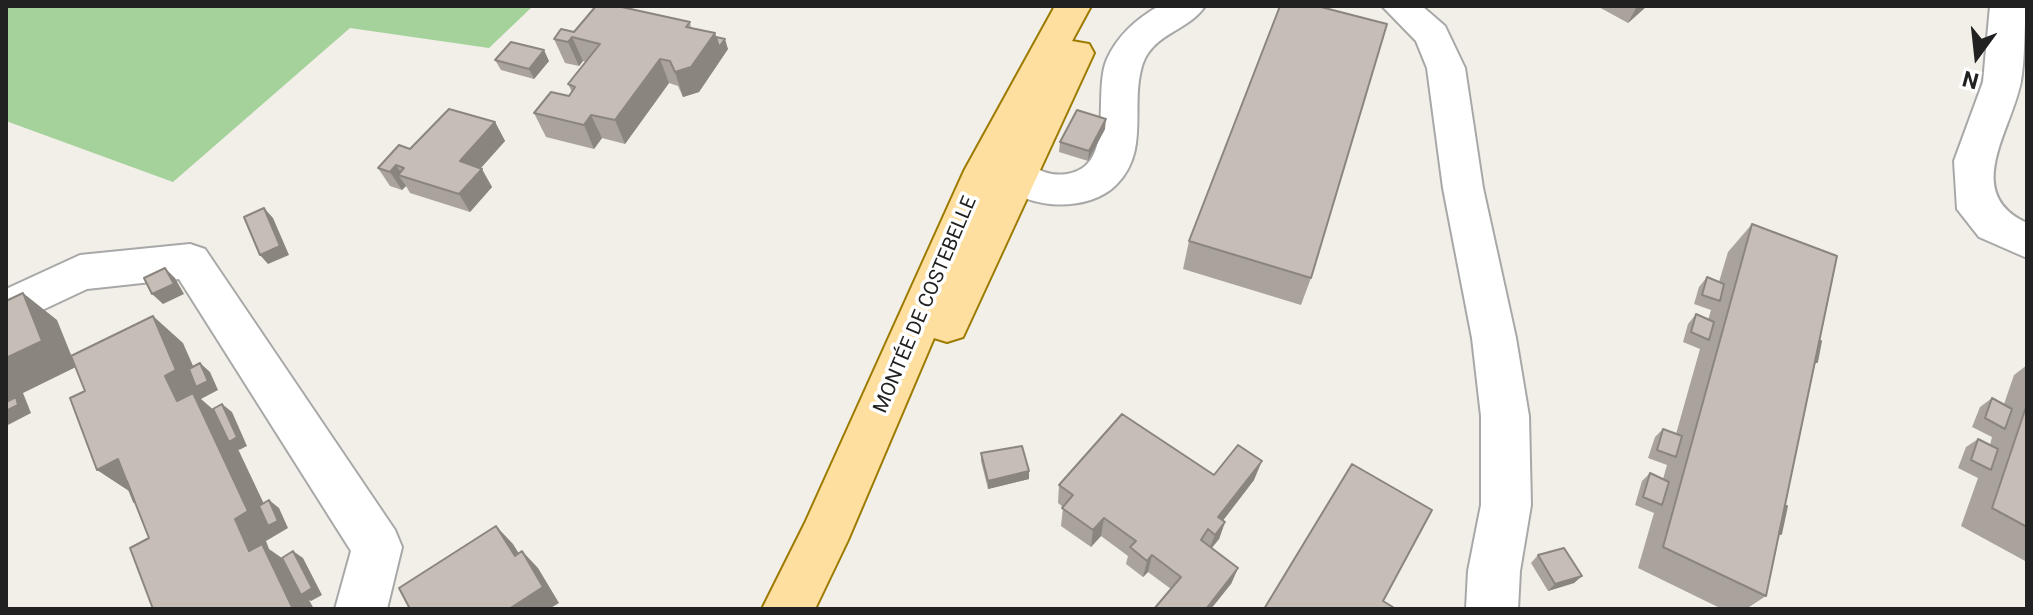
<!DOCTYPE html>
<meta charset="utf-8">
<style>
body{margin:0}
#map{position:relative;width:2033px;height:615px;overflow:hidden;background:#f1efe7;font-family:Roboto,sans-serif}
canvas{display:block}
.frame{position:absolute;inset:0;border:8px solid #212121;pointer-events:none}
.north{position:absolute;left:1937px;top:16px;width:80px;height:80px;-webkit-text-stroke:6px #fff;paint-order:stroke;rotate:195deg;font-size:22px;font-weight:700;line-height:32px;text-align:center;color:#212121}
.north::after{content:'';display:block;margin:auto;width:28px;height:36px;background:#212121;clip-path:polygon(50% 0,100% 100%,50% 72%,0 100%)}
</style>
<div id="map">
<canvas width="2033" height="615"></canvas>
<div class="frame"></div>
<div class="north">N</div>
</div>
<script>
const ctx = document.querySelector('canvas').getContext('2d');
ctx.lineJoin = 'round';
function fillPath(path, color) { ctx.fillStyle = color; ctx.fill(path, 'evenodd'); }
function trace(path, color, width, dash) { ctx.strokeStyle = color; ctx.lineWidth = width; ctx.lineCap = dash ? 'butt' : 'round'; ctx.setLineDash(dash || []); ctx.stroke(path); }
function drawText(font, color, halo, rows, align = 'center') {
  ctx.font = font + ' Roboto,sans-serif'; ctx.lineWidth = 7; ctx.setLineDash([]); ctx.textBaseline = 'middle'; ctx.strokeStyle = halo; ctx.fillStyle = color; for (const [text, x, y, turn = 0] of rows) {
    ctx.save(); ctx.translate(x, y); ctx.rotate((+turn || 0) * Math.PI / 180); ctx.textAlign = isNaN(turn) ? turn : align; if (halo) ctx.strokeText(text, 0, 0); ctx.fillText(text, 0, 0); ctx.restore();
  }
}
fillPath(new Path2D(`
 M6 6H533L489 48 350 28 173 182 6 121Z`), '#a5d19b');
const minor = new Path2D(`
 M1159 6H1205C1190 30 1154 33 1143 63 1129 104 1151 151 1116 185 1075 226 959 200 1000 128L1014 124 1028 128 1034 138 1032 165C1042 173 1054 176 1067 174 1117 166 1092 93 1107 59 1118 35 1136 19 1159 6Z
 M1382 6H1422L1445 26 1465 68 1483 188 1516 338 1529 416 1531 505 1520 571 1518 609H1466L1468 571 1481 505V416L1472 338 1443 188 1427 68 1416 41Z
 M1990 6H2026C2024 30 2025 57 2021 81 2012 130 1961 193 2027 223V258L1979 237 1957 209 1954 161 1983 82Z
 M190 244 205 249 395 530 402 547 387 609H335L351 551 179 279 87 289 6 327V289L80 255Z`);
const major = new Path2D(`
 M1055 6H1091L1072 41 1089 44 1094 53 969 324 963 337 947 342 934 338 848 540 815 609H762L805 523 964 171Z`);
trace(minor, '#a8a8a8', 4);
trace(major, '#9d7b00', 4);
fillPath(minor, '#fff');
fillPath(major, '#fedfa0');
fillPath(new Path2D(`
 M1597 6H1647L1628 23Z
 M690 22 691 28 715 33 716 37 728 49 699 92 683 97 678 86 669 83 625 144 602 138 594 149 546 137 534 113 569 96 572 92 568 84 586 62 583 61 579 66 565 63 554 39 574 32Z
 M495 60 549 61 534 79 501 70Z
 M495 122 505 141 480 169 492 187 470 212 410 193 406 186 402 190 390 186 378 168 410 149Z
 M1105 129 1088 161 1059 152 1060 142Z
 M1752 224 1820 341 1817 362 1815 364 1785 506 1781 534 1778 536 1766 596 1746 609H1722L1638 568 1654 513 1635 505 1642 481 1650 473 1663 479 1667 465 1648 458 1655 437 1663 429 1676 434 1700 349 1683 342 1688 324 1696 314 1708 320 1711 310 1694 304 1699 287 1707 277 1719 282 1728 252Z
 M1189 241 1311 278 1301 305 1183 269Z
 M2027 365V562L1961 526 1978 478 1958 468 1966 447 1978 439 1990 445 1992 437 1972 427 1980 407 1992 398 2004 404 2014 375Z
 M981 453 1029 479 988 489 981 461Z
 M1214 475 1254 480 1223 520 1225 522 1219 539 1212 548 1238 568 1231 584 1171 589 1148 572 1143 577 1126 564 1128 556 1101 536 1091 547 1061 526 1063 507 1058 503 1059 485Z
 M1538 555 1582 576 1574 583 1548 591 1531 563Z`), '#aaa39d');
fillPath(new Path2D(`
 M1637 6H1647L1628 23Z
 M715 33 719 47 725 39 728 49 699 92 683 97 675 72Z
 M572 37 583 61 579 66 568 42Z
 M544 50 549 61 534 79 529 69Z
 M660 59 669 83 625 144 615 120Z
 M591 115 602 138 594 149 584 125Z
 M1106 119 1105 129 1088 161 1089 151Z
 M495 122 505 141 471 179 460 161Z
 M396 165 404 177 398 175 406 186 402 190 390 172Z
 M482 169 492 187 470 212 459 194Z
 M264 208 273 218 289 255 268 264 260 255Z
 M165 268 175 278 184 294 163 304 152 294Z
 M23 293 57 320 76 367 23 393 31 413 6 426V358Z
 M153 316 183 343 201 384 200 363 210 372 218 390 201 399 223 418 222 404 232 412 247 446 239 450 238 449 273 523 269 500 279 508 288 528 266 541 269 549 292 565 293 551 303 558 322 595 311 601 309 600 314 609H293L249 551 165 376Z
 M118 459 132 493 97 470Z
 M1262 461 1254 480 1212 535 1218 517Z
 M1029 471V479L988 489V481Z
 M1104 518 1101 536 1091 547 1093 530Z
 M1225 522 1219 539 1208 552 1215 535Z
 M496 526 513 544 531 573 515 556Z
 M522 551 538 568 559 603 549 609H509Z
 M1152 555 1148 572 1143 577 1147 561Z
 M1238 568 1231 584 1211 609H1206Z
 M1582 576 1574 583 1548 591 1555 584Z`), '#8b857f');
const building = new Path2D(`
 M596 6H617L690 22 686 27 715 33 691 67 675 72 670 61 660 59 615 120 591 115 584 125 534 113 551 92 569 96 575 87 568 84 600 44 572 37 568 42 554 39 561 29 574 32Z
 M1280 6H1317L1387 24 1311 278 1189 241Z
 M716 37 725 39 719 47Z
 M511 42 544 50 529 69 495 60Z
 M449 109 495 122 460 161 482 169 459 194 398 175 404 168 396 165 390 172 378 168 399 145 410 149Z
 M1077 110 1106 119 1089 151 1060 142Z
 M264 208 280 246 260 255 244 217Z
 M1752 224 1837 256 1766 596 1663 547Z
 M165 268 174 284 152 294 144 278Z
 M1707 277 1724 284 1720 301 1702 295Z
 M23 293 42 341 6 358V301Z
 M1696 314 1714 322 1709 340 1691 332Z
 M153 316 176 370 165 376 177 401 193 393 248 511 235 519 249 551 262 544 293 609H153L130 548 149 538 118 459 97 470 70 398 85 391 71 356Z
 M1820 341H1821L1817 362H1815Z
 M200 363 208 381 196 387 189 369Z
 M16 397 18 405 6 411V402Z
 M1992 398 2012 409 2005 429 1985 418Z
 M222 404 237 437 229 442 213 409Z
 M2027 404V527L1992 508Z
 M1122 414 1214 475 1238 445 1262 461 1218 517 1225 522 1215 535 1208 529 1201 540 1238 568 1206 609H1154L1181 577 1152 555 1147 561 1130 547 1136 541 1104 518 1093 530 1062 508 1073 495 1059 485Z
 M1663 429 1682 436 1676 457 1657 450Z
 M1978 439 1998 449 1991 470 1971 460Z
 M1022 446 1029 471 988 481 981 453Z
 M1352 464 1432 510 1383 601 1396 609H1264Z
 M1650 473 1669 482 1662 505 1643 497Z
 M127 481 135 502H134L126 482Z
 M269 500 278 521 268 526 259 506Z
 M1785 506H1787L1781 534 1779 533Z
 M496 526 515 556 522 551 543 587 509 609H410L399 588Z
 M1564 548 1582 576 1555 584 1538 555Z
 M293 551 312 588 301 595 282 558Z`);
fillPath(building, '#c6beb6');
trace(building, '#8b857f', 2);
drawText('20px', '#212121', '#fff', [
 ["MONTÉE DE COSTEBELLE",926,305,-67]
]);
</script>
